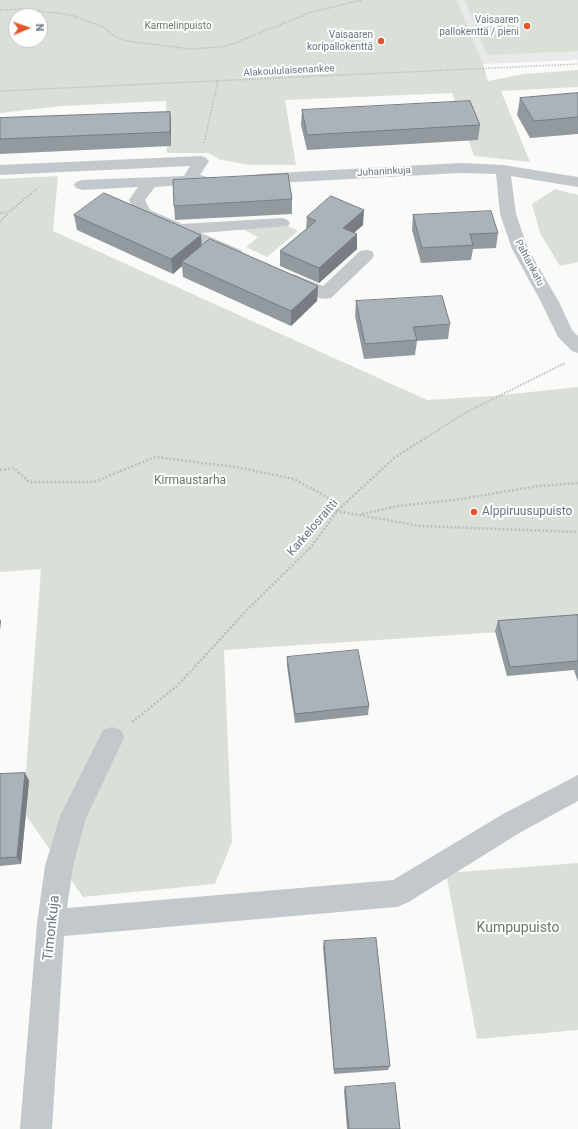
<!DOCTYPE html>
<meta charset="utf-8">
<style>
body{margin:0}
#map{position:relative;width:578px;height:1129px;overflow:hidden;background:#fafaf8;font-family:Roboto,sans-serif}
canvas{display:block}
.north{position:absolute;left:8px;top:8px;width:40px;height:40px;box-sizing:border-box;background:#fff;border:1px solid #c1c8cd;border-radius:50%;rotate:88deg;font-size:11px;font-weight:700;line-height:16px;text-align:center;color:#657683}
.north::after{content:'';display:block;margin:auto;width:14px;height:18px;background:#e4572e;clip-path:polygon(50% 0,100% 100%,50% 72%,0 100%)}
</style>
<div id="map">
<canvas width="578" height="1129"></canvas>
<div class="north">N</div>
</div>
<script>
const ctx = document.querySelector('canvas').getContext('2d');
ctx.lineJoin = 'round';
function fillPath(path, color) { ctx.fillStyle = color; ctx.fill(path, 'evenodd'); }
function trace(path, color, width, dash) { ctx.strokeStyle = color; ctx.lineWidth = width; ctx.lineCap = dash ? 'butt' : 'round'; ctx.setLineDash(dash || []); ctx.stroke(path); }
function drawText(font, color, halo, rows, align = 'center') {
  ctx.font = font + ' Roboto,sans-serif'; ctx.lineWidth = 4; ctx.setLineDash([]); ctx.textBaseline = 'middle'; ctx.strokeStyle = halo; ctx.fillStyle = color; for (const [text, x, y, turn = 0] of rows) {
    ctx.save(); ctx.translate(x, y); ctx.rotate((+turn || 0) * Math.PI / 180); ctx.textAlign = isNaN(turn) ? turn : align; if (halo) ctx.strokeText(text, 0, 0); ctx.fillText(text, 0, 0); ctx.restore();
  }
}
fillPath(new Path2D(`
 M457 0H578V60L483 64Z`), '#e8e9e9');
fillPath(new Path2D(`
 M0 0H457L483 64 488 81 524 74 578 70V87L501 91 530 162 474 156 452 93 285 100 296 165H250L221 160 208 153H167L166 101 62 106 0 113ZM16 16H40V40H16Z
 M465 0H578V51L487 55Z
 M58 176 53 231 427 400 493 396 578 387V627L224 650 232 842 215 884 83 897 23 811 41 569 0 572V179Z
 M555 189 578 195V262L560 266 540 233 532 204Z
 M282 223 298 231 267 257 246 247 258 237 236 226Z
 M578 863V1030L477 1039 446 873Z`), '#dadfd7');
trace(new Path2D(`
 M0 10 24 9 71 15 103 27 114 36 127 41 191 49 220 47 232 44 312 12 362 0
 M0 91 578 64
 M204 143 218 81
 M31 194 37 189`), '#bbbfc2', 1.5, [1.5, 1.5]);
trace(new Path2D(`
 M0 213 9 212 32 193
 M0 222 8 213
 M426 438 463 414 565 363`), '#bbbfc2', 2, [1.5, 1.5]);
trace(new Path2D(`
 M0 470 14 468 29 482H94L155 457 236 467 294 479 327 497 337 511 420 526 578 532
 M362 514 398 506 454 500 538 486 578 483
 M132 722 177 686 248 609 312 546 337 511 394 458 427 437`), '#bbbfc2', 2.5, [2, 2]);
fillPath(new Path2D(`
 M201 156 206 158 209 161 200 175 208 177 210 180 208 183 155 187 145 200 150 210 182 224 282 218 288 220 290 223 288 226 201 233 241 250 243 254 241 258 235 259 137 216 129 200 138 187 82 190 76 188 74 185 76 182 82 180 184 176 190 166 0 175V165Z
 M460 163 503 165 578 177V187L511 176 516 214 528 249 559 302 572 330 578 336V353L572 351 558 337 541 302 512 249 500 214 496 174 460 173 259 184 253 182 251 179 253 176 259 174Z
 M366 250 372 251 374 255 372 259 331 298C317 302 297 289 284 283L281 279 284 275 290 274 296 275 323 286 360 251Z
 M112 727 121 730 124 738 86 818 73 866 67 908 393 880 503 814 578 775V801L521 832 407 903 397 907 64 936 52 1129H20L37 923 45 866 60 816 103 730Z`), '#c3c8cc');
fillPath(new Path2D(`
 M578 93V134L530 138 517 115 520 98Z
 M302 110 480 125 478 140 307 150 301 125Z
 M170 112 171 126V146L0 154V118Z
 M292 199V214L175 220 174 206Z
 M74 215 202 246 318 286 317 301 291 326 183 277 182 266 173 274 77 230Z
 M413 215 498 233 496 248 473 249 471 260 421 263 412 230Z
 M307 217 363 225 354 233 357 249 319 283 280 266V251L306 229Z
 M356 301 450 324 448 339 417 341 415 355 364 359 355 316Z
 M578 615V682L574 670 507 676 495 631 498 621Z
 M287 657 369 706 368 715 295 723 287 666Z
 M25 773 29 781 21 864 0 866V774Z
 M324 941 390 1066 388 1070 334 1074 323 947Z
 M345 1087 400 1129H347L344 1091Z`), '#929a9f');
fillPath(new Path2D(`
 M170 112 171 126V146L170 132Z
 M364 210 363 225 342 243 343 228Z
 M357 234V249L319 283V268Z
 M201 235 202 250 182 262V266L173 274 171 259Z
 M318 286 317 301 291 326V311Z
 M0 619 1 621 0 630Z
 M25 773 29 781 21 864 17 857Z`), '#777d82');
const building = new Path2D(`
 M578 93V117L534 121 520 98Z
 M470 101 480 125 307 135 302 110Z
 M170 112V132L0 139V118Z
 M288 174 292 199 174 206 173 180Z
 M104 193 201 235 171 259 74 215Z
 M331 196 364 210 343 228 357 234 319 268 280 251 316 221 307 217Z
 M491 211 498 233 470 234 473 245 422 248 413 215Z
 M210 239 318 286 291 311 182 262Z
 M442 296 450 324 413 327 417 340 365 344 356 301Z
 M578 615V661L510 667 498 621Z
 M358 650 369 706 295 714 287 657Z
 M25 773 17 857 0 858V774Z
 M376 938 390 1066 334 1069 324 941Z
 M395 1083 400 1129H349L345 1087Z`);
fillPath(building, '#aab3b9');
trace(building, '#777d82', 1);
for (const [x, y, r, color] of [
 [527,26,4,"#e4572e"],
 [381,41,4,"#e4572e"],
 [474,512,4,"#e4572e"]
]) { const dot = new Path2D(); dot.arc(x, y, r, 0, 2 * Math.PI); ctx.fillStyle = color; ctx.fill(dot); trace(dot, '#fff', 1.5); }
drawText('10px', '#657683', '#fff', [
 ["Vaisaaren",519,20],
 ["pallokenttä / pieni",519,32],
 ["Vaisaaren",373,35],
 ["koripallokenttä",373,47]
], 'right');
drawText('10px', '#687a64', '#fff', [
 ["Karmelinpuisto",178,26]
]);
drawText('10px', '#657683', '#fff', [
 ["Alakoululaisenankee",289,71,-3],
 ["Juhaninkuja",384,172,-3],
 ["Pahtankatu",529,263,62]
]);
drawText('12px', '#687a64', '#fff', [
 ["Kirmaustarha",190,481]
]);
drawText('12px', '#657683', '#fff', [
 ["Alppiruusupuisto",482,512]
], 'left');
drawText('12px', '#657683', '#fff', [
 ["Karkelosraitti",313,528,-49]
]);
drawText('14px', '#657683', '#fff', [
 ["Timonkuja",52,928,-84]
]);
drawText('14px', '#687a64', '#fff', [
 ["Kumpupuisto",518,928]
]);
</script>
